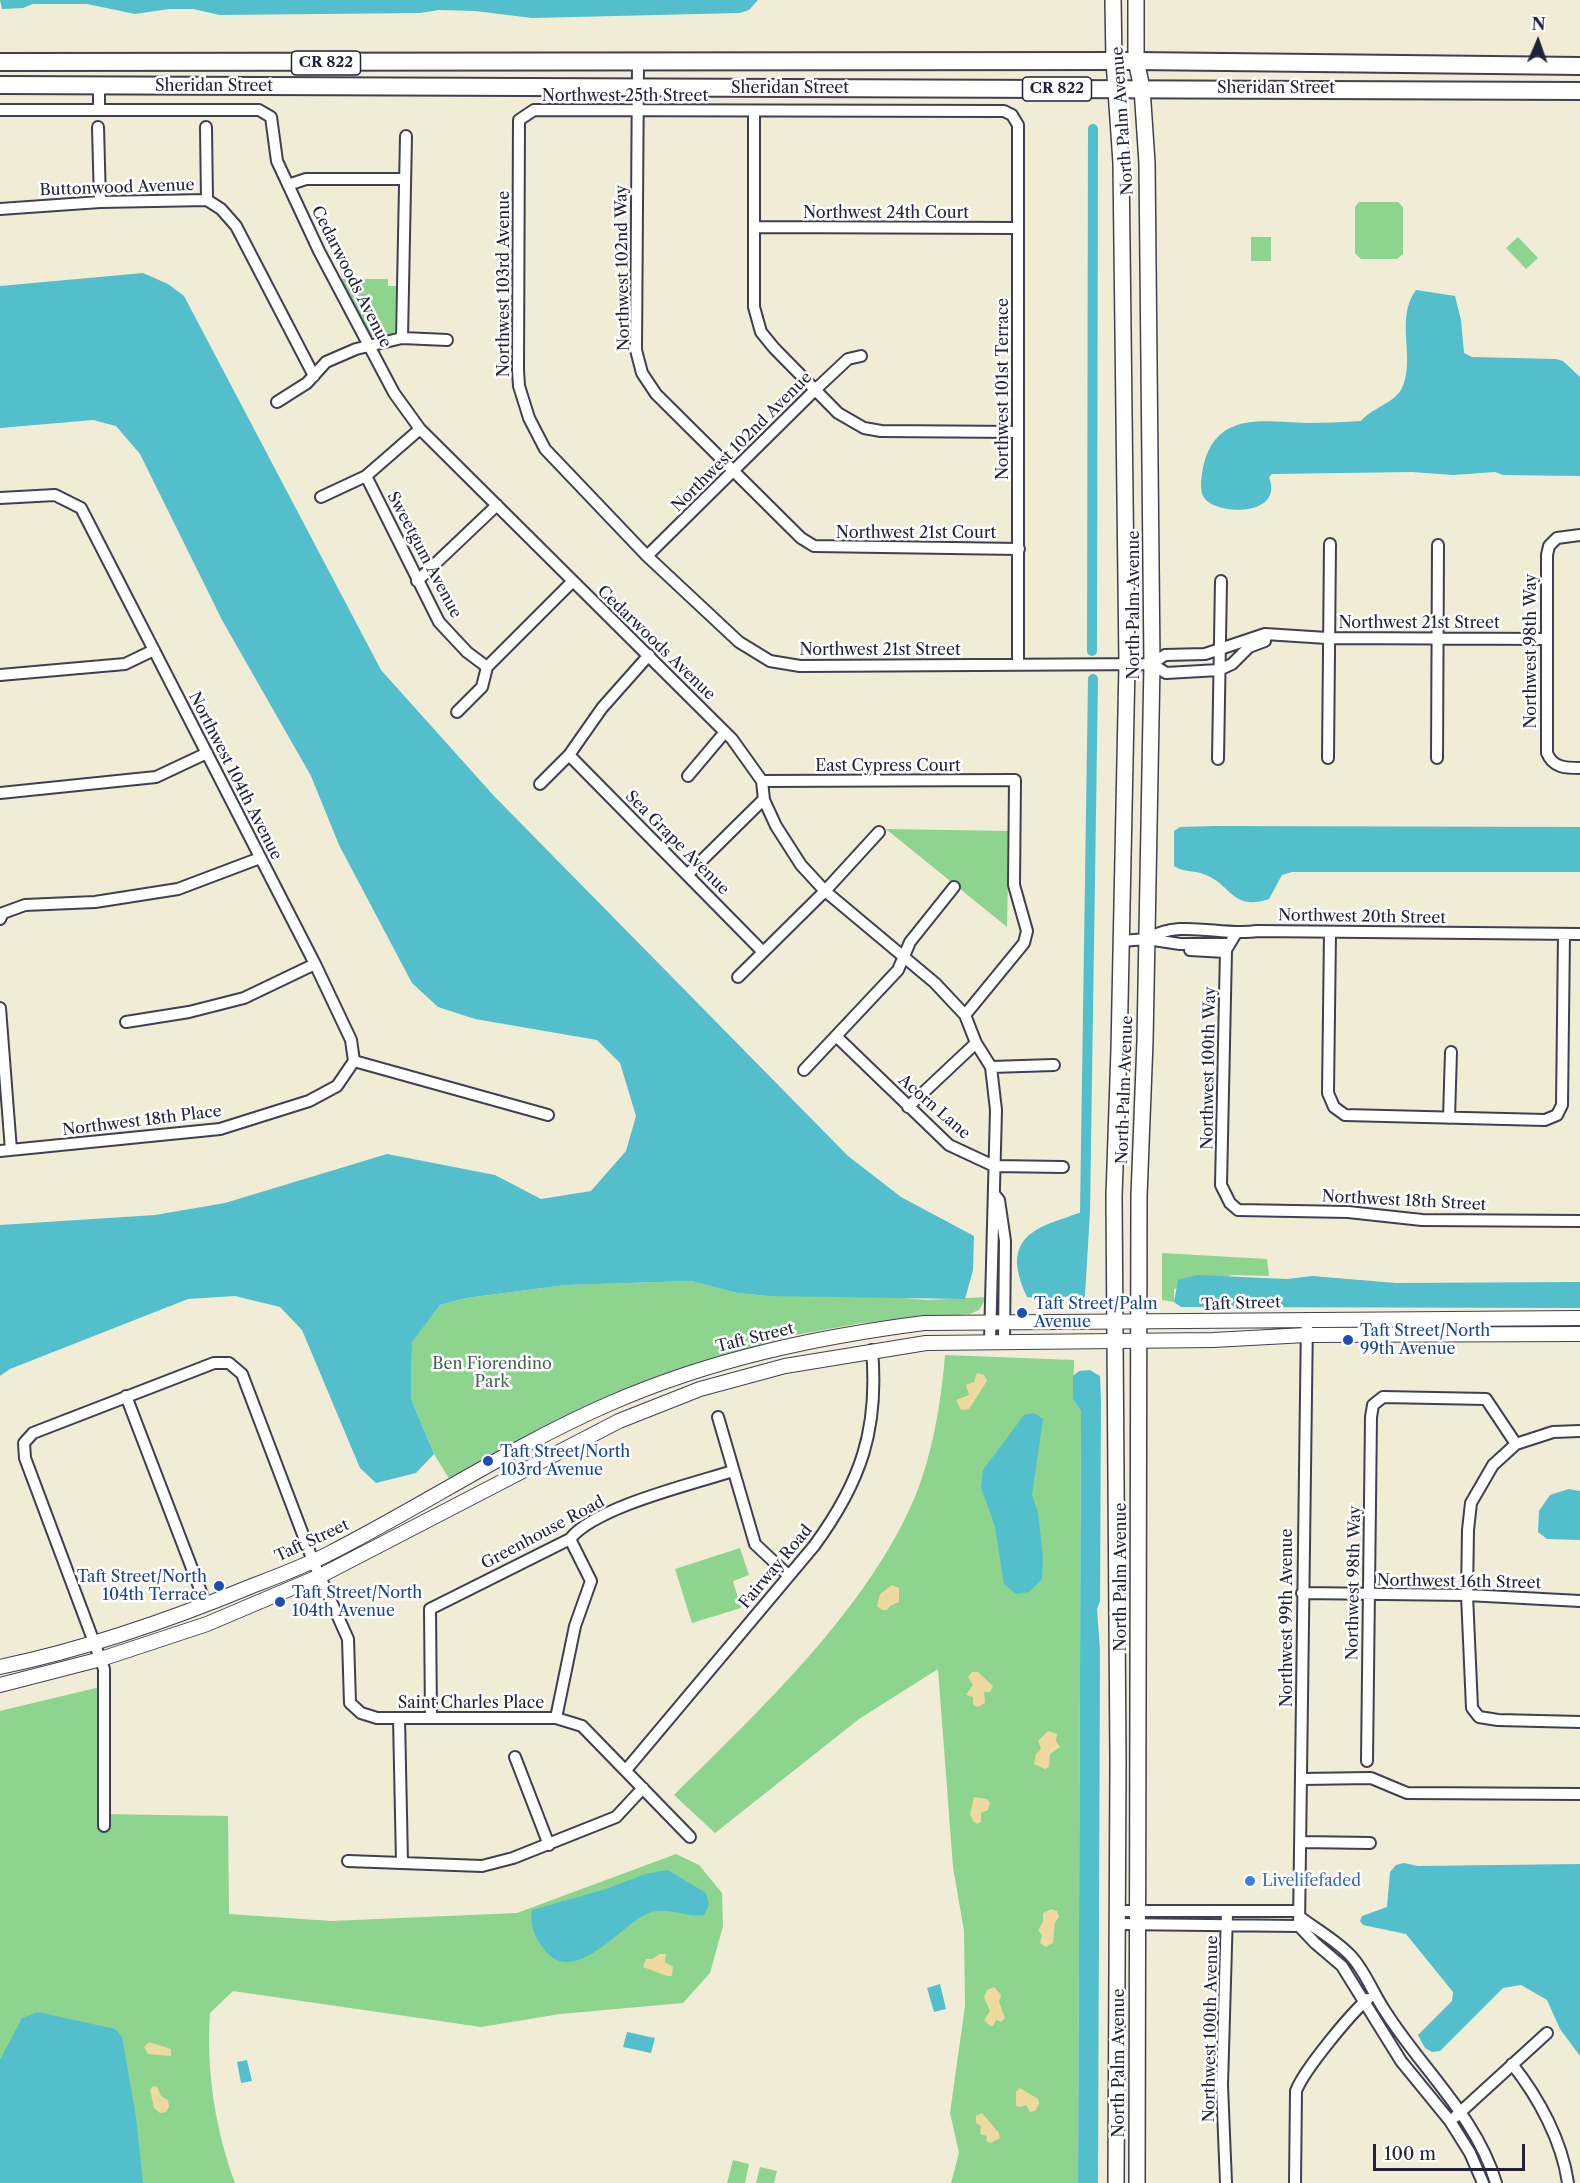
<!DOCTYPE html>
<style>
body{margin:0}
#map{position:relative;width:1580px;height:2183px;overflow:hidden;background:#f0ecd5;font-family:"Libre Caslon Text",serif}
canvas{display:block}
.north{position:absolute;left:1508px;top:12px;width:60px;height:60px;-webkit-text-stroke:4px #fff;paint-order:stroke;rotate:2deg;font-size:16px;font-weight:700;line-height:24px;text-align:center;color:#22223b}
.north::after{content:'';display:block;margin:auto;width:21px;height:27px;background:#22223b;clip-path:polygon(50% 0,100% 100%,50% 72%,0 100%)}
.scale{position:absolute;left:1373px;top:2144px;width:152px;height:27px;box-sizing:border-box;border:3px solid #22223b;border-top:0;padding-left:8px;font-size:18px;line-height:21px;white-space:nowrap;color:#22223b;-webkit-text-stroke:4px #fff;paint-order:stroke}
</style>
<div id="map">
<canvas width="1580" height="2183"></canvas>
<div class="north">N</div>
<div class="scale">100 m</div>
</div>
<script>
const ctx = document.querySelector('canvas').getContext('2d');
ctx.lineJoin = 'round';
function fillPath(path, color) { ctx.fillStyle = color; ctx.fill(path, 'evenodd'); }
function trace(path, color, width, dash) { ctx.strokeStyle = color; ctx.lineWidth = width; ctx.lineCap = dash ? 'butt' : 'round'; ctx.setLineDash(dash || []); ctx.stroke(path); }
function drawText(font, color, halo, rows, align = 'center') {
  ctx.font = font + ' "Libre Caslon Text",serif'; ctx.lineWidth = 5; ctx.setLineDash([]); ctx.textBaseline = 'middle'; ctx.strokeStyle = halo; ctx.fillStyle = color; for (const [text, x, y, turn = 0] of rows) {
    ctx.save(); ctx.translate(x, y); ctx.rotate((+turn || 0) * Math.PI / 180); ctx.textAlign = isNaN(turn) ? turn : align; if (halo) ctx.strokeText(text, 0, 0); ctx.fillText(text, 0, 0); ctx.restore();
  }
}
fillPath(new Path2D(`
 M1359 202H1398L1403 207V254L1397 259H1361L1355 253V207Z
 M1251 237H1271V261H1251Z
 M1518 237 1538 258 1526 269 1506 248Z
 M340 279H388V286H396L395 332 381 338 369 335Z
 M886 829 1009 831 1007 927Z
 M1162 1253 1267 1259 1269 1276 1233 1275 1174 1289V1302L1162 1300Z
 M691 1281 737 1293 768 1296 871 1295 926 1300 987 1297 979 1310 970 1314 862 1323 790 1336 708 1361 450 1480 434 1454 411 1399 412 1341 440 1305 466 1298 566 1285Z
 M945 1355 1074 1360 1073 1399 1081 1411 1078 2183H951L959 2153 950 2113 965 2006 964 1931 953 1867 938 1669 859 1719 715 1833 674 1795C760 1710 867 1610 915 1497 933 1452 941 1403 945 1355Z
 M740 1548 749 1575 733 1581 741 1608 692 1623 675 1569Z
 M100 1687 99 1814 228 1816 229 1914 331 1921 517 1913 676 1854 699 1865 722 1893 723 1926 710 1973 683 2003 560 2014 481 2027 233 1991 210 2013C206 2070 215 2129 235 2183H0V1711Z
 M733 2160 749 2164 745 2183H727Z
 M760 2167 777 2171 774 2183H756Z`), '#8dd48e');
fillPath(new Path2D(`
 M977 1373 984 1375 987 1381 969 1409 961 1410 956 1400 969 1395 966 1385 974 1382Z
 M892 1585 899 1588V1602L890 1606 887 1610H882L877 1606 880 1594Z
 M972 1672H978L993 1686 990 1692H984L985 1703 978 1707 973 1705V1697L966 1695 973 1685 968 1677Z
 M1048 1731 1057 1734 1056 1741 1060 1747 1050 1754 1049 1767 1045 1769 1034 1764 1036 1754 1041 1749 1038 1741Z
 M974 1797 987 1799 990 1803 988 1810 981 1813V1822L977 1824 973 1821 970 1814Z
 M1051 1909 1057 1911 1059 1917 1055 1922 1053 1943 1046 1947 1040 1943 1042 1935 1038 1930 1043 1922V1913Z
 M660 1954H666L665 1962 673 1967 672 1976H667L643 1967 646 1959H652Z
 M994 1987 1001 1995 999 2002 1005 2018 1001 2022 996 2020 993 2026H990L984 2020 990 2011 984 1997 987 1990Z
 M149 2042 171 2049V2056L148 2054 144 2047Z
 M153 2086 157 2087 161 2096 168 2100 169 2107 166 2112 160 2113 154 2108 150 2090Z
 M1020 2088 1038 2099 1039 2104 1035 2111 1030 2112 1026 2105 1021 2107 1016 2106V2092Z
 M982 2113 999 2133 1000 2138 991 2143 986 2141 987 2136 980 2134 981 2126 976 2123V2116Z`), '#eeda9e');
fillPath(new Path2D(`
 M0 0H758L749 10 740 13 532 18 475 11 439 10 420 13 220 15 193 9H169L135 14 87 4H33L23 8 2 9Z
 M143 273 168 284 184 296 381 670 494 796 848 1156 901 1197 974 1236 973 1270 965 1299 768 1296 737 1293 691 1281 566 1285 466 1298 440 1305 412 1342 411 1399 434 1454 416 1473 376 1483 360 1468 302 1330 280 1307 235 1296 188 1299 10 1369 0 1376V1225L155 1215 225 1203 387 1154 495 1175 541 1199 591 1191 626 1151 636 1116 620 1063 597 1040 475 1019 438 1007 412 983 339 845 311 776 222 620 140 454 116 426 93 420 0 428V286Z
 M1416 290 1455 296 1461 320 1464 353 1472 357 1556 359 1563 361 1580 377V476L1503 475 1495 472 1453 475 1412 472 1272 474 1269 477C1285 518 1213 516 1203 496 1199 488 1202 469 1205 460 1220 411 1267 422 1306 423 1324 423 1343 422 1361 421 1372 408 1392 404 1401 390 1417 360 1394 319 1416 290Z
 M1215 826 1580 827V872H1292L1282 875 1269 899C1233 911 1232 886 1206 875 1196 870 1184 873 1174 866V831L1180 827Z
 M1085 1212 1080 1295 1047 1299 1027 1297C1008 1256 1015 1234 1059 1220 1069 1217 1075 1213 1085 1212Z
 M1197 1275 1287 1279 1312 1276 1396 1283 1580 1282V1308L1181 1307 1174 1302 1178 1280Z
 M1090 1370 1100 1376 1101 1401 1100 1601 1097 1609 1100 1651 1098 2183H1078L1081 1411 1073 1399V1376L1079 1371Z
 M1034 1413 1043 1419 1032 1495 1038 1513 1043 1557 1042 1579 1029 1592 1016 1594 1004 1584 995 1527 981 1487 983 1470 1024 1415Z
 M1569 1489 1580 1491V1540L1547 1539 1538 1532 1539 1511 1550 1495Z
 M1404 1863 1418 1866 1580 1864V2056L1560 2029 1547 2000 1521 1985 1503 1988 1440 2051 1432 2052 1425 2048 1418 2035 1452 2001 1453 1992 1406 1934 1363 1925 1360 1921 1362 1916 1387 1907 1390 1872 1396 1865Z
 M668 1870 706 1893 709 1905 704 1915C686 1918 667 1906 649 1913 623 1922 574 1990 544 1949 535 1938 529 1924 532 1910L606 1889 645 1874Z
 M940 1984 946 2009 934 2012 927 1988Z
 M38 2012 115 2029 122 2037 136 2117 143 2183H0V2060L22 2018Z
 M627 2032 655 2038 651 2053 623 2047Z
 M247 2060 252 2081 241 2083 237 2062Z`), '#53bfcd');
trace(new Path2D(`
 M1092 651 1093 129
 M1080 1295 1085 1212 1093 679`), '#53bfcd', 10);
const minor = new Path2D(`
 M638 64 636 350 642 373 656 394 801 538 814 546 1019 549
 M99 85V110
 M0 110H259L271 117 277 161 319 251 394 393 420 429 732 739 762 781 764 800 776 826 801 865 825 891 935 983 965 1015 976 1043 991 1067 996 1110 990 1341
 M754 112V307L761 332 774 348 838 413 864 428 881 431 1018 432
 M98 127 100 202
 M206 127 207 200
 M288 185 306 179H404
 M0 209 100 202 207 200 221 209 236 226 314 376
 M754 227 1018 228
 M402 338 406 136
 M277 402 307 383 326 362 356 349 402 338 447 340
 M366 476 439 622 467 652 487 667
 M321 497 366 476 420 429
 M0 498 55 495 81 508 315 964 351 1040 354 1061
 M1580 535 1557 538 1549 546 1547 555V753C1553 768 1566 768 1580 768
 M647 556 816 389 848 359 861 356
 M417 581 497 505
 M1152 664 1166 673 1219 670 1232 664 1249 647 1265 641
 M1018 665V125L1012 115 1004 111 534 110 519 120 518 370 519 386 529 418 545 449 647 556 739 642 770 661 800 666 1152 664 1165 655 1205 654 1265 634 1327 638 1546 639
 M0 675 125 664 154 650
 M457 712 482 687 487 667 572 582
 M569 755 763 952
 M1328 758 1330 544
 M1437 758 1438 545
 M1218 759 1221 581
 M688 776 725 732
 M762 781 1015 780 1014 885 1027 931 1024 943 965 1015
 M540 784 569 755 602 708 649 655
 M0 793 156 777 207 753
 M688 874 764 799
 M0 919 3 913 25 905 95 902 178 889 260 858
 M1330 933 1328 1093 1334 1107 1345 1115 1545 1120 1557 1115 1562 1105 1564 934
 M1235 935 1226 950 1221 1185 1230 1203 1238 1210 1348 1212 1422 1220 1580 1221
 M1147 939C1180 918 1221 937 1257 931L1580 934
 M1121 941 1147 939 1180 944H1229
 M1190 950 1226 952
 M738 977 825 891 879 832
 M0 1008 11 1150
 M126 1022 189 1012 244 998 315 964
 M837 1037 949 1145 994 1166 1063 1167
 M991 1067 1054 1065
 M804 1070 898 970 910 942 954 887
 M908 1107 976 1043
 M1449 1118 1451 1052
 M0 1151 220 1129 309 1101 337 1086 354 1061 548 1115
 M995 1195 999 1200 1005 1241 1004 1341
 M1307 1319 1299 1926 1315 1943 1342 1966 1401 2061 1450 2121 1470 2153 1483 2183
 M126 1396 206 1605
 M718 1417 755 1544 788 1575
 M1516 1444 1493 1465 1471 1503 1468 1530 1467 1595 1472 1708 1479 1717 1498 1720 1580 1722
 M1302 1593 1467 1595 1580 1601
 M399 1718 402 1862
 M431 1718 430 1609 570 1539C595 1507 692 1484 733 1471
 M556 1718 575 1626 591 1581 570 1539
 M515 1757 549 1845
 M1367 1761 1371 1417 1373 1405 1383 1397 1486 1399 1516 1444 1553 1432 1580 1431
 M626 1770 814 1546C861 1482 879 1429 872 1350
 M1302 1779 1371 1778 1407 1793 1580 1794
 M104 1826V1669L25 1458 24 1443 33 1433 214 1363H229L242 1374 313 1561 348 1639 350 1703 361 1713 377 1718H556L582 1726 690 1837
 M1301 1842 1370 1843
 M348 1861 482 1866 513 1858 616 1817 643 1788
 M1117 1911H1299
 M1300 1917C1317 1930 1336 1940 1351 1956 1366 1972 1374 1996 1387 2014 1423 2070 1477 2118 1496 2183
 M1118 1924 1299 1926
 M1512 2064C1539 2098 1562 2141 1568 2183
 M1455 2117 1547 2033
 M1226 2183 1222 2085 1227 1912
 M1295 2183 1296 2091C1304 2070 1351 2013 1368 1999`);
const tertiary = new Path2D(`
 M0 1667C86 1649 170 1620 252 1586 278 1576 305 1566 330 1553 424 1505 514 1445 611 1403 712 1359 816 1337 924 1323L1580 1318
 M0 1685 101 1659 207 1624 320 1576 619 1421 700 1389 785 1366 926 1343 1213 1340 1306 1335 1580 1334`);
const secondary = new Path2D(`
 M1113 0 1114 61 1121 163 1127 664 1119 1050 1114 1196 1118 1761 1116 2183
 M1136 0V61L1142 88 1147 163 1152 664 1145 1041 1139 1196 1137 2183`);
const primary = new Path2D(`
 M0 62 1136 61 1580 66
 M0 85 1580 91`);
trace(minor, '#414052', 14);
trace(tertiary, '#414052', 16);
trace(secondary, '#414052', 18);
trace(primary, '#414052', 20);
trace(minor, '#fff', 10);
trace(tertiary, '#fff', 14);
trace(secondary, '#fff', 15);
trace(primary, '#fff', 16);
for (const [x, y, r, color] of [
 [1022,1313,6,"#1a4fb4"],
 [1348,1340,6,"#1a4fb4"],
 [488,1461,6,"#1a4fb4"],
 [219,1586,6,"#1a4fb4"],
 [280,1602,6,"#1a4fb4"],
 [1250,1881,6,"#3f7fe0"]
]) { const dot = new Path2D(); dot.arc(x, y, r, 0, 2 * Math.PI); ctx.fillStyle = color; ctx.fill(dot); trace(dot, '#fff', 2); }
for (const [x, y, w] of [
 [326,63,69],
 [1057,89,69]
]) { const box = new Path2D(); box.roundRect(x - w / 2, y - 12, w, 24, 4.5); ctx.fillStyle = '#fff'; ctx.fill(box); trace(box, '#22223b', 1.5); }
drawText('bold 15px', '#22223b', null, [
 ["CR 822",326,63],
 ["CR 822",1057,89]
]);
drawText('16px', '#22223b', '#fff', [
 ["Sheridan Street",214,86],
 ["Sheridan Street",790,88],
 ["Sheridan Street",1276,88],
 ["Northwest 25th Street",625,96],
 ["North Palm Avenue",1123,121,-94],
 ["Buttonwood Avenue",117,188,-2],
 ["Northwest 24th Court",886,213],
 ["Northwest 102nd Way",623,268,-91],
 ["Cedarwoods Avenue",351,277,63],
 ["Northwest 103rd Avenue",504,284,-90],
 ["Northwest 101st Terrace",1003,389,-90],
 ["Northwest 102nd Avenue",742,442,-45],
 ["Northwest 21st Court",916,533],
 ["Sweetgum Avenue",424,555,62],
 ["North Palm Avenue",1134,605,-90],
 ["Northwest 21st Street",1419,623],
 ["Cedarwoods Avenue",656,643,44],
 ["Northwest 21st Street",880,650],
 ["Northwest 98th Way",1531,651,-90],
 ["East Cypress Court",888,766],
 ["Northwest 104th Avenue",235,776,63],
 ["Sea Grape Avenue",677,843,45],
 ["Northwest 20th Street",1362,917,1],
 ["Northwest 100th Way",1209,1068,-89],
 ["North Palm Avenue",1125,1090,-88],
 ["Acorn Lane",934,1107,41],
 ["Northwest 18th Place",142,1121,-7],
 ["Northwest 18th Street",1404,1201,3],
 ["Taft Street",1241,1304,-2],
 ["Taft Street",755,1338,-14],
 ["Greenhouse Road",543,1533,-28],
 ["Taft Street",312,1541,-25],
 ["Fairway Road",776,1567,-50],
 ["North Palm Avenue",1121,1577,-90],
 ["Northwest 16th Street",1459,1582,1],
 ["Northwest 98th Way",1354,1583,-89],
 ["Northwest 99th Avenue",1287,1618,-90],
 ["Saint Charles Place",471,1703],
 ["Northwest 100th Avenue",1211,2029,-89],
 ["North Palm Avenue",1119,2063,-90]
]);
drawText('16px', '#164399', '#fff', [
 ["Taft Street/Palm",1034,1304],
 ["Avenue",1034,1322],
 ["Taft Street/North",1360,1331],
 ["99th Avenue",1360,1349],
 ["Taft Street/North",500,1452],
 ["103rd Avenue",500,1470],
 ["Taft Street/North",207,1577,"right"],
 ["104th Terrace",207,1595,"right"],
 ["Taft Street/North",292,1593],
 ["104th Avenue",292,1611]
], 'left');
drawText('16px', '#476058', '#fff', [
 ["Ben Fiorendino",492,1364],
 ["Park",492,1382]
]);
drawText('16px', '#366cbe', '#fff', [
 ["Livelifefaded",1262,1881]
], 'left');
</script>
